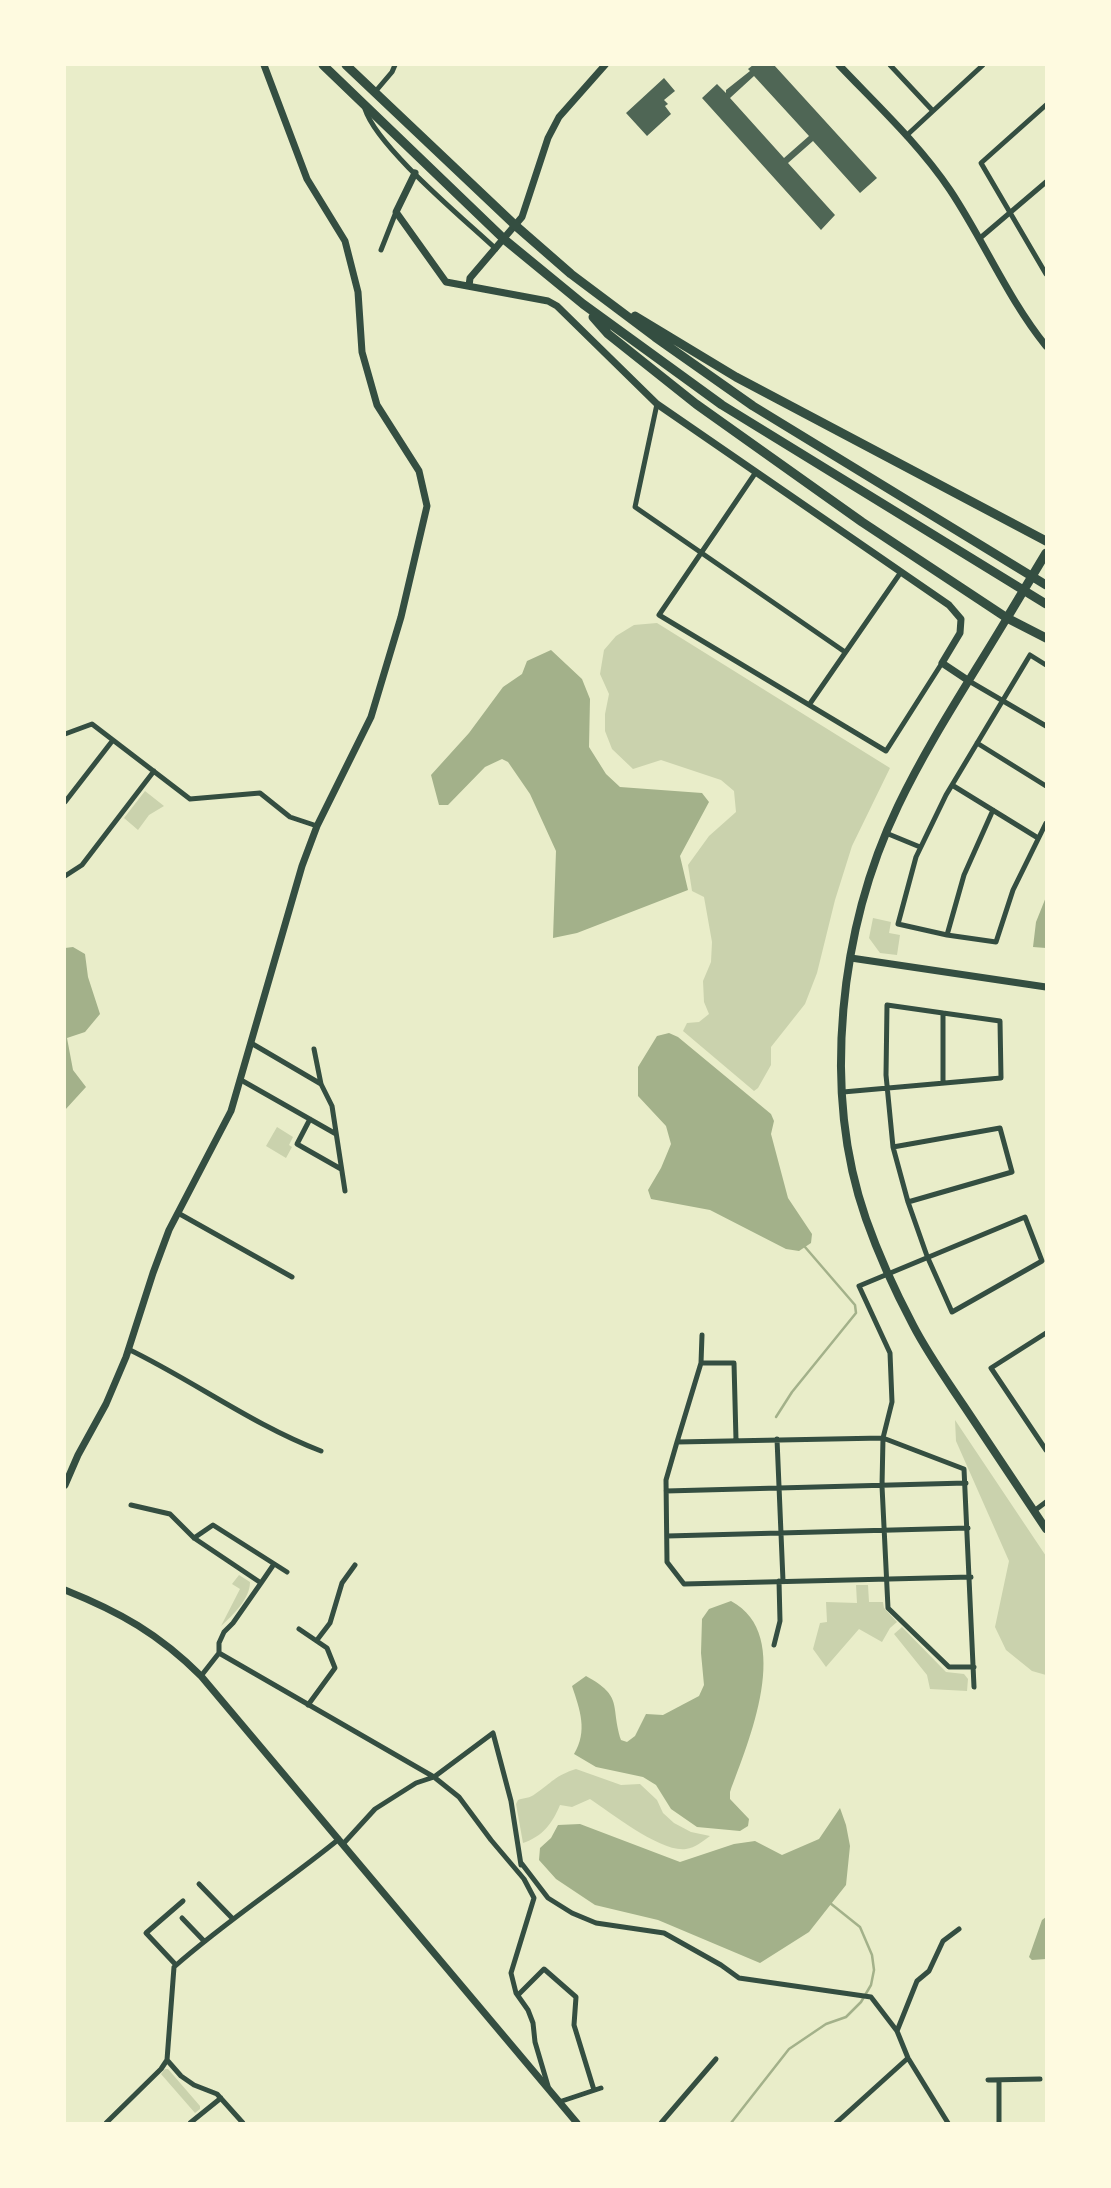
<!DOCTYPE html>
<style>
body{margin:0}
#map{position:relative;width:1111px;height:2188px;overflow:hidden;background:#e9edc9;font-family:Merriweather,serif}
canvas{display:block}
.frame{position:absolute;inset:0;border:66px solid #fefae0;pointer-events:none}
</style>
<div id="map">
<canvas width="1111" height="2188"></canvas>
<div class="frame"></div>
</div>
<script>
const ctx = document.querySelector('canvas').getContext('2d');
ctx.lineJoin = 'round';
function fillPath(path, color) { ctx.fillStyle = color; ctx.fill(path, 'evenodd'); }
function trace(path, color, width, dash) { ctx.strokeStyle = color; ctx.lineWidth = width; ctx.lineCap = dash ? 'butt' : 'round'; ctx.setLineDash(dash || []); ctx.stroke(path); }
fillPath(new Path2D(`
 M657 623 890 768 852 846 835 900 817 973 805 1004 771 1047V1065L758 1088 754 1091 683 1031 687 1023 699 1022 709 1014 704 1002 703 981 711 962 712 942 704 897 692 891 688 865 709 836 736 812 734 791 721 780 661 760 633 769 612 749 605 731V714L609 694 600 674 604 650 616 636 634 625Z
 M145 791 164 806 149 815 138 830 124 818Z
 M873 918 891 922 889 933 900 935 897 955 880 953 869 938Z
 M277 1127 293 1137 289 1145 292 1147 286 1158 266 1146Z
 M955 1420 1046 1556V1675L1032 1671 1006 1650 995 1627 1009 1561 956 1441Z
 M239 1575 250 1582C250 1599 233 1615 221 1626L240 1589 232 1584Z
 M856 1585H868L869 1602H883L884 1608 897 1622 890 1628 882 1642 859 1629 826 1667 813 1649 820 1623 827 1622 826 1602 857 1603Z
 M902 1627 946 1672 964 1674 968 1679 967 1691 930 1689 927 1675 894 1634Z
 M576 1769 621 1785 640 1784 657 1800 663 1813 674 1823 691 1832 710 1836C703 1841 695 1848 686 1849 662 1853 611 1813 590 1799L572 1807 560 1805C552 1824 543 1836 523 1843L516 1804 518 1800C523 1798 531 1798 535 1794 553 1782 554 1776 576 1769Z
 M165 2069H168L200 2106V2109L195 2113 161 2074Z`), '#cad2ad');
fillPath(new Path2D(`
 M551 650 582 679 590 699 589 747 606 774 620 787 702 793 709 802 680 856 688 890 577 933 553 938 556 851 530 794 508 762 502 759 485 767 448 805H439L431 775 469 733 503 687 522 674 527 661Z
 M1046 897V948L1033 947 1036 922Z
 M73 947 85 954 88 977 100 1014 85 1032 67 1038 73 1070 86 1087 65 1110V948Z
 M669 1033 678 1037 771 1114 774 1121 771 1134 788 1198 812 1234 811 1243 799 1251 786 1249 710 1210 651 1199 648 1190 661 1168 671 1144 666 1126 638 1096V1067L657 1036Z
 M731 1601C795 1635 748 1743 730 1792V1799L749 1819 748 1826 740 1831 697 1827 671 1809 656 1785 643 1777 596 1767 574 1754C588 1731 580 1710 572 1686L586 1676C624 1697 610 1705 621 1740L627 1742 635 1736 646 1714 663 1715 699 1696 704 1685 701 1653 702 1619 709 1609Z
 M840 1808 846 1825 850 1846 846 1885 809 1932 760 1963 658 1920 595 1905 556 1879 539 1860 540 1848 551 1838 558 1825 580 1824 680 1862 734 1844 755 1841 782 1855 819 1839Z
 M1046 1917V1959L1032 1960 1029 1957 1042 1920Z`), '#a3b18a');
trace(new Path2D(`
 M776 1417 792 1392 856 1313 855 1305 805 1247
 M731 2123 789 2049 826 2024 846 2017 861 2002 871 1985 874 1970 872 1955 860 1927 830 1903`), '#a3b18a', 2.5);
fillPath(new Path2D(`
 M753 65H774L877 178 860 193 813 141 788 163 835 215 821 230 702 98 717 84 726 93V90L750 71 748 69ZM754 76 809 136 784 158 730 98Z
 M664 78 675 91 664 100 668 104 665 106 671 114 647 136 626 113Z`), '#4f6655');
trace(new Path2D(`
 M890 65 933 111 906 136
 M375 92 392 72 395 65
 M1046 105 981 163 1046 274
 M365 109C377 147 464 219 496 249
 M933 111 983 65
 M979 239 1046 182
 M381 250 396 212
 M657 404 635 507 845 652
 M756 472 659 615 886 751 942 663
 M1046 665 1030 655 946 795 916 857 898 924 947 935 996 942 1013 890 1046 823
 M969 681 1046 726
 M809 705 901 572
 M65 734 92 724 190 799 260 793 290 817 317 826
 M977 743 1046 786
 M952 785 1038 838
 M65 802 113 740
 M886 833 920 847
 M65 876 82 865 154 771
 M947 935 964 875 993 810
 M251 1043 321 1084
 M314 1049 321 1084 332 1106 345 1191
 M241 1080 336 1134
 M943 1083V1013L887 1005 886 1075 893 1147 908 1202 927 1256 952 1312 1042 1261 1025 1217 859 1286 890 1353 892 1402 883 1438 882 1486 888 1608 949 1667H974
 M843 1092 1001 1078 1000 1021 943 1013
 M310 1119 297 1144 341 1169
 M893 1147 1000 1128 1012 1172 908 1202
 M178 1213 292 1277
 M1046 1333 991 1368 1046 1450
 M128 1349C194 1381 253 1425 321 1451
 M701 1363H734L736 1440
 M777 1439 783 1581
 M677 1442 701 1363 702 1335
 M666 1491 966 1483
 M131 1505 170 1514 194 1538 261 1583 233 1623 224 1632 219 1643V1653L201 1676
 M1034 1511 1046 1502
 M667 1536 968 1528
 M194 1538 213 1525 287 1572
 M971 1577 684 1584 667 1562 666 1480 677 1442 883 1438 964 1469 974 1687
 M261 1583 274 1564
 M299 1629 327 1648 335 1668 308 1705
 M317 1640 330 1623 342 1583 355 1565
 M774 1645 780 1621 779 1581
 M219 1653 434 1777 459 1797 491 1840 524 1879 534 1898 511 1973 516 1993 528 2010 533 2023 535 2042 548 2086
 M343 1844 375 1809 416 1783 434 1777 493 1733 511 1801 521 1865
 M522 1864 548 1898 572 1913 596 1923 664 1933 721 1965 739 1978 871 1997 897 2031 908 2058 948 2123
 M199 1884 232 1918
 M182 1918 204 1941
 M176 1965 146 1933 183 1901
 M518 1995 544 1969 576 1997 574 2025 594 2090
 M897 2031 917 1981 929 1971 943 1941 959 1929
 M167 2060 174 1967C226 1921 285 1883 339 1839
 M988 2080 1040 2079
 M999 2080V2123
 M559 2102 601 2088
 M106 2123 161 2069 167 2060 181 2076 194 2085 217 2094 243 2123
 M190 2123 221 2098
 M661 2123 716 2059
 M836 2123 908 2058`), '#344e41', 5);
trace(new Path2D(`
 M839 65C877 105 919 144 950 190 984 241 1008 299 1046 346
 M415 173 396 212 446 282 548 301 557 306 657 404 949 605 961 619 960 633 942 663 969 681
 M469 286 470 278 522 217 548 138 559 117 605 65
 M851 958 1046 987
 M65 1485 78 1455 106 1404 126 1357 153 1273 169 1230 231 1111 302 866 317 826 371 717 401 617 427 506 419 471 377 405 362 352 358 292 345 241 307 179 264 65
 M65 1590C120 1612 159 1634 201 1676L577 2123`), '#344e41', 7);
trace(new Path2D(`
 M1007 618C970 680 929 741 898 806 840 927 821 1090 866 1219 879 1256 895 1291 913 1325 928 1354 946 1379 964 1406 991 1447 1019 1488 1046 1529`), '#344e41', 8);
trace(new Path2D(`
 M323 65 505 240 583 304 722 405 1046 604
 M346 65 516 226 571 274 655 337 753 406 1046 585
 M635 316 736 377 1046 541
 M593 317 608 334 696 404 862 522 1007 618 1046 638
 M1007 618 1046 553`), '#344e41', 9);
</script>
